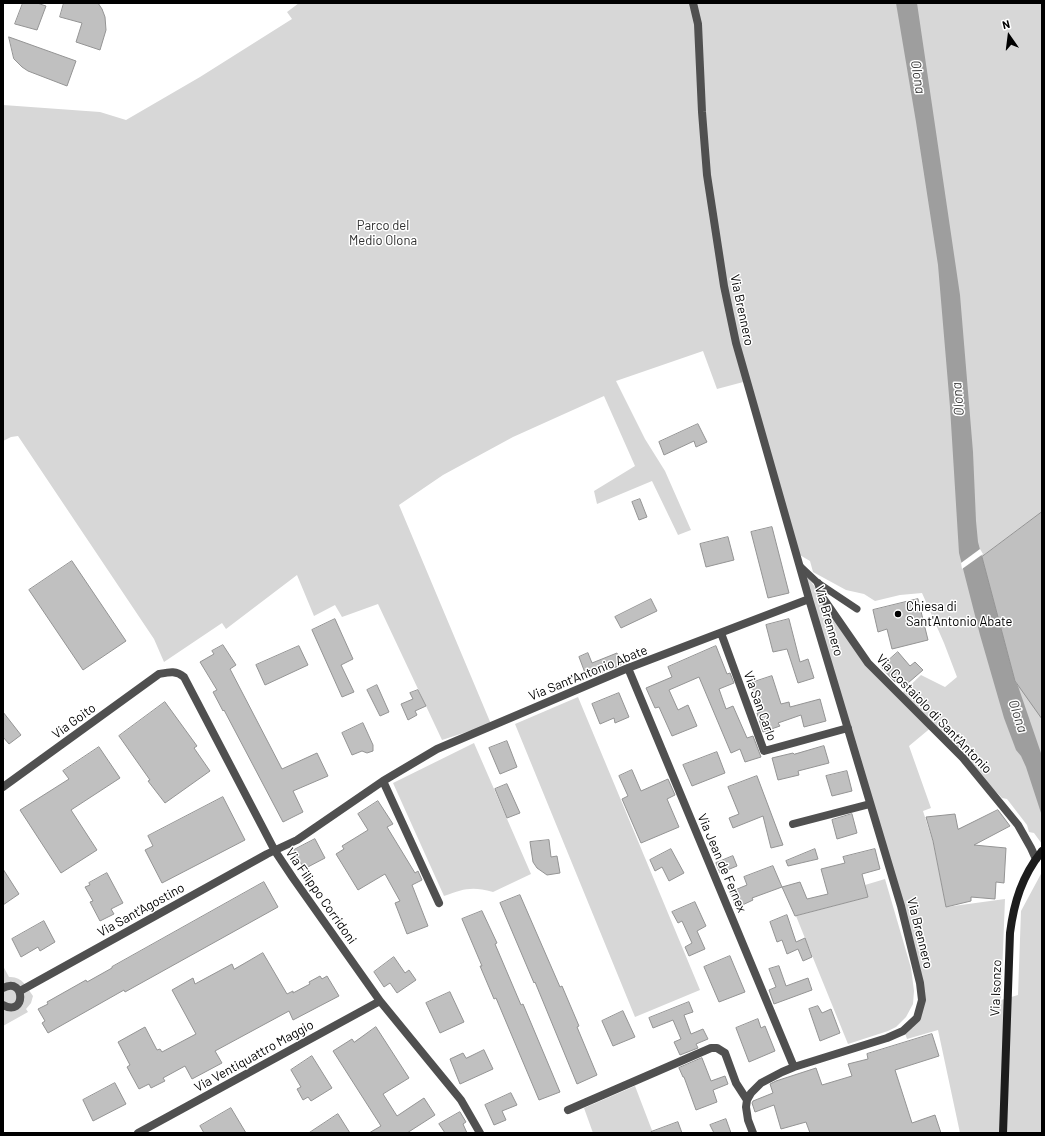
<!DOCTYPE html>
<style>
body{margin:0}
#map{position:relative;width:1045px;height:1136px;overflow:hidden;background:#fff;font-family:Barlow,sans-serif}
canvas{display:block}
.frame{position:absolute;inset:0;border:4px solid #000;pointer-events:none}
.north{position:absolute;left:989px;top:16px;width:40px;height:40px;-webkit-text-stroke:3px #fff;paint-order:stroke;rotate:346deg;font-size:11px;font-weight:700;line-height:16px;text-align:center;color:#000}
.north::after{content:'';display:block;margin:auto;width:14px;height:18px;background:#000;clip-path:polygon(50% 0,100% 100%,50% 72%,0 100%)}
</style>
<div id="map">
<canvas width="1045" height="1136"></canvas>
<div class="frame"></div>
<div class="north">N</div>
</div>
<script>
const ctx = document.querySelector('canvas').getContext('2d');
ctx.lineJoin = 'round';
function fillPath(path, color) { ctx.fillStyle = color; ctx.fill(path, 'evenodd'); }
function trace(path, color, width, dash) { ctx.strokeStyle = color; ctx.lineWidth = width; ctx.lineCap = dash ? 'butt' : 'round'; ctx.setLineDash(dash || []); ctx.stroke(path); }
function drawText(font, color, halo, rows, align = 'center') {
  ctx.font = font + ' Barlow,sans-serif'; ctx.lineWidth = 3; ctx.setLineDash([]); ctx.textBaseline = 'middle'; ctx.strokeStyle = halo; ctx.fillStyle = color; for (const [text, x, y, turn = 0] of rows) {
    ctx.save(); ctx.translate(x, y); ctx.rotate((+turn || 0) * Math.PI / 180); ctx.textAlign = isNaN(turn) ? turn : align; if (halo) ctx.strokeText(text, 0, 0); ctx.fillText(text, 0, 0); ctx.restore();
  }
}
fillPath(new Path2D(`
 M299 3H1042V844L1034 833 1029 832 1027 825 1007 799 1002 798 933 726 909 746 931 808 923 811 933 842 946 907 1005 899 1001 1000 1018 995 1021 911 1042 872V1133H960L938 1030 907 1039 904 1030 917 1018 921 982 800 566 848 634 900 695 921 675 945 687 957 677 944 643 922 593 900 595 875 601 864 594 846 590 813 572 810 561 798 554 747 381 717 389 703 351 616 381 645 439 665 471 691 530 678 535 652 481 597 504 594 491 635 466 604 396 513 437 443 475 399 505 491 724 442 740 378 604 342 617 335 605 314 616 297 575 226 629 222 623 164 662 154 639 18 436 11 437 3 441V105L100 112 126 120 200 77 292 19 287 12Z
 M578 697 700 990 635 1017 515 724Z
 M474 743 531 874 493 892C471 886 464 889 444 896L393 783Z
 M885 879 911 968 914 991 913 1004 906 1017 896 1027 888 1031 848 1044 796 916 868 897 865 885Z
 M3 966 9 977C22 976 26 986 33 996L31 1003 26 1009 28 1012 3 1026Z
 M635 1086 653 1133H593L584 1108Z`), '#d7d7d7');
fillPath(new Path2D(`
 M896 3H917L960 295 973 452 976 521 978 542 1015 681 1018 686 1042 756V816L1026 767 1021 756 1016 750 1004 718 980 635 959 553 950 407 938 265 916 122Z`), '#9e9e9e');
fillPath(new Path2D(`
 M980 549 983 554 962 569 961 563Z`), '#fff');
const building = new Path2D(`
 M23 3H37L46 6 37 30 15 24Z
 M64 3H98L102 9 105 17 106 30 100 50 76 42 82 23 60 17Z
 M9 37 76 61 67 86 28 71 22 67 14 59Z
 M698 424 707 442 696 447 694 441 664 455 659 442Z
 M640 499 647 517 639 520 632 502Z
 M1042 512V719L1015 681 982 557Z
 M772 527 789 593 768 598 751 532Z
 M728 537 734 560 706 567 700 544Z
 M72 561 126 641 83 670 29 590Z
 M651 599 657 611 621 628 615 617Z
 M918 599 928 640 892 649 887 629 878 632 873 610Z
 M335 619 353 659 341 665 354 692 342 697 312 630Z
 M789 619 800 662 808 659 814 678 798 683 787 649 773 652 766 625Z
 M223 645 236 665 230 669 282 769 317 753 328 776 293 791 303 812 283 822 224 710 223 711 213 692 217 690 200 662 214 654 212 651Z
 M299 646 308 665 265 685 256 665Z
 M716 646 727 674 730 673 734 683 719 689 726 709 733 706 747 738 753 736 761 757 745 762 740 749 731 753 699 677 669 690 678 710 688 705 697 726 672 736 659 707 655 708 646 688 672 677 668 667Z
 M898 652 910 666 915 662 923 670 908 683 902 676 895 682 881 667Z
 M588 653 592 663 617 653 621 665 587 678 579 657Z
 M772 676 781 704 789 702 790 707 820 699 826 721 804 727 801 715 778 723 780 726 763 732 757 713 760 712 751 683Z
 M377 685 389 712 380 716 367 690Z
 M418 690 426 706 415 711 417 715 408 720 401 704 413 699 410 693Z
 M619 693 629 717 615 723 614 718 600 724 592 704Z
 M165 702 197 746 194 748 210 771 165 803 148 781 150 780 119 736Z
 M3 712 21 735 9 744 3 737Z
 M363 723 373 745V751L367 753 362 751 352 755 342 733Z
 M507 741 517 767 500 774 489 748Z
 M824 746 829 763 798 771 799 775 778 780 772 758 793 753 794 754Z
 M99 747 120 778 71 810 97 850 61 873 20 810 69 779 63 771Z
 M717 752 725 773 692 786 683 765Z
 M632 770 641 791 668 779 675 795 667 799 679 827 641 843 622 799 628 796 619 776Z
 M847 771 852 791 832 796 826 776Z
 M757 776 763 792 783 845 771 848 763 816 733 828 729 818 739 814 728 787Z
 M507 784 520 813 507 818 495 789Z
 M223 797 245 840 162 883 145 850 153 846 148 836Z
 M378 801 393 824 387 827 415 873 418 871 422 880 412 885 428 926 407 934 395 903 400 901 385 874 358 890 336 854 344 849 342 846 368 830 358 814Z
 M998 810 1010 826 974 845 1006 848 1004 883 996 882 995 899 971 897V901L946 907 933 841 926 817 955 814 958 829Z
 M852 814 857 833 837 839 832 820Z
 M315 839 325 858 304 869 294 850Z
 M549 840 551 857 557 856 560 873 547 875 537 868 533 862 530 842Z
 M671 849 684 873 669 881 662 867 655 871 650 860Z
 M815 849 818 859 788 866 786 861Z
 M875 849 880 869 862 874 868 897 795 916 782 887 800 882 807 899 828 894 821 869 845 863 843 857Z
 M733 856 737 866 720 873 716 863Z
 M773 866 782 887 752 898 753 900 736 908 730 892 747 885 744 877Z
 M3 869 19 894 3 905Z
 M107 873 123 903 111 909 114 914 100 921 90 902 93 901 85 887 90 885 89 883Z
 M264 882 278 907 125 992 124 990 48 1033 42 1023 45 1021 38 1009 48 1004 47 1002 86 980 87 982 112 968V967Z
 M520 895 560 987 562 986 579 1026 577 1027 597 1075 577 1084 535 982 534 983 500 903Z
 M695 902 706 926 697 931 705 949 689 956 685 947 692 943 682 921 678 923 672 912Z
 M482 911 497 943 495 944 521 1005 523 1004 560 1092 539 1100 496 998 494 999 480 966H482L462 919Z
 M787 915 796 942 805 938 812 957 803 961 798 949 787 954 782 940 777 942 770 922Z
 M44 921 55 942 40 951 38 947 21 957 12 939Z
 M263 953 287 994 293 991V993L310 984 309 982 320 976 322 979 327 976 339 996 293 1020 289 1011 215 1051 222 1063 192 1079 185 1066 163 1078 165 1081 151 1088 149 1084 139 1089 127 1067 130 1065 118 1042 145 1027 157 1050 160 1049 162 1052 196 1034 172 990 193 978 195 984 232 964 234 969Z
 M730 956 745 992 719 1002 704 967Z
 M394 957 405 973 409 970 416 980 397 993 390 983 384 987 374 972Z
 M779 966 786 986 808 978 812 990 774 1004 769 990 776 987 769 969Z
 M450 992 464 1022 440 1033 426 1003Z
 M689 1002 693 1012 684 1015 691 1034 703 1029 708 1039 696 1044 698 1048 680 1055 674 1042 681 1039 673 1020 653 1028 649 1018Z
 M818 1006 822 1013 831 1009 840 1033 820 1041 809 1009Z
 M623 1011 635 1037 613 1046 602 1021Z
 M758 1019 761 1028 765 1026 775 1051 749 1062 736 1028Z
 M376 1027 409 1078 383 1094 397 1116 424 1098 435 1115 407 1133H369L381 1126 333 1051 352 1039 354 1042Z
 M932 1034 939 1056 895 1070 912 1123 935 1115 941 1133H810L806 1122 781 1129 774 1105 755 1112 752 1103 753 1101 773 1093 770 1084 776 1081 816 1068 822 1085 852 1076 848 1064 868 1059 867 1054Z
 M484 1050 493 1069 460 1084 450 1059 463 1053 466 1058Z
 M312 1056 332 1088 311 1101 308 1097 303 1100 297 1089 301 1087 291 1070Z
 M702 1058 711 1081 725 1076 728 1084 713 1090 717 1102 696 1110 684 1077H683L679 1068Z
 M115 1083 126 1104 93 1121 83 1100Z
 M511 1093 517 1105 502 1111 506 1120 494 1125 485 1105Z
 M231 1108 246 1133H204L200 1126Z
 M460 1112 466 1122 463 1124 467 1133H445L439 1124Z
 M338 1114 350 1133H309Z
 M726 1119 731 1133H714L710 1125Z
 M678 1122 682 1133H651V1132Z`);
fillPath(building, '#c0c0c0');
trace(building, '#949494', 1);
trace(new Path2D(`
 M800 566 818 583 857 609`), '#505050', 7);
trace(new Path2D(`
 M693 3 698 24 702 112 707 175 724 286 736 343 809 599 901 906 920 983 922 1000 917 1018 903 1031 887 1038 794 1067 782 1072 761 1083 751 1093 747 1100 746 1107 748 1120 753 1133
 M818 583 823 598 868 663 963 758 1018 825 1031 848 1036 859
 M721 633 764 751 848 728
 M628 668 794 1067
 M383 781 439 903
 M3 787 159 674C169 672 176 670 184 677L275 851 293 878 380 1001 461 1100 480 1133
 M793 824 870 804
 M3 988C26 976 26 1018 3 1005
 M20 991 267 854 297 840 383 781 437 749 628 668 809 599
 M568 1110 711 1048H717L725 1053 736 1083 747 1100
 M138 1133 380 1001`), '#505050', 8);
trace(new Path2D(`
 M1003 1133 1010 933C1014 902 1022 876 1042 851`), '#1d1d1d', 8);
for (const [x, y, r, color] of [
 [898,614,4,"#000"]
]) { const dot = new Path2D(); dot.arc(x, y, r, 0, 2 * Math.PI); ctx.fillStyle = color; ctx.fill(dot); trace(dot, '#fff', 1.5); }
drawText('13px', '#2e2e2e', '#fff', [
 ["Parco del",383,226],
 ["Medio Olona",383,241]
]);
drawText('13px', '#000', '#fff', [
 ["Via Brennero",742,310,78],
 ["Via Brennero",829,621,74],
 ["Via Sant'Antonio Abate",588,673,-22],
 ["Via San Carlo",760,706,70],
 ["Via Costaiolo di Sant'Antonio",934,714,46],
 ["Via Goito",74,721,-36],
 ["Via Jean de Fernex",722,863,67],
 ["Via Filippo Corridoni",321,896,55],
 ["Via Sant'Agostino",141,910,-29],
 ["Via Brennero",920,933,76],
 ["Via Isonzo",996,988,-88],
 ["Via Ventiquattro Maggio",254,1056,-29]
]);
drawText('13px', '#000', '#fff', [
 ["Chiesa di",906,607],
 ["Sant'Antonio Abate",906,622]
], 'left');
drawText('italic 14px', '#3f3f3f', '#fff', [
 ["Olona",918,77,81],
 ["Olona",958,399,-95],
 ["Olona",1018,716,72]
]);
</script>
